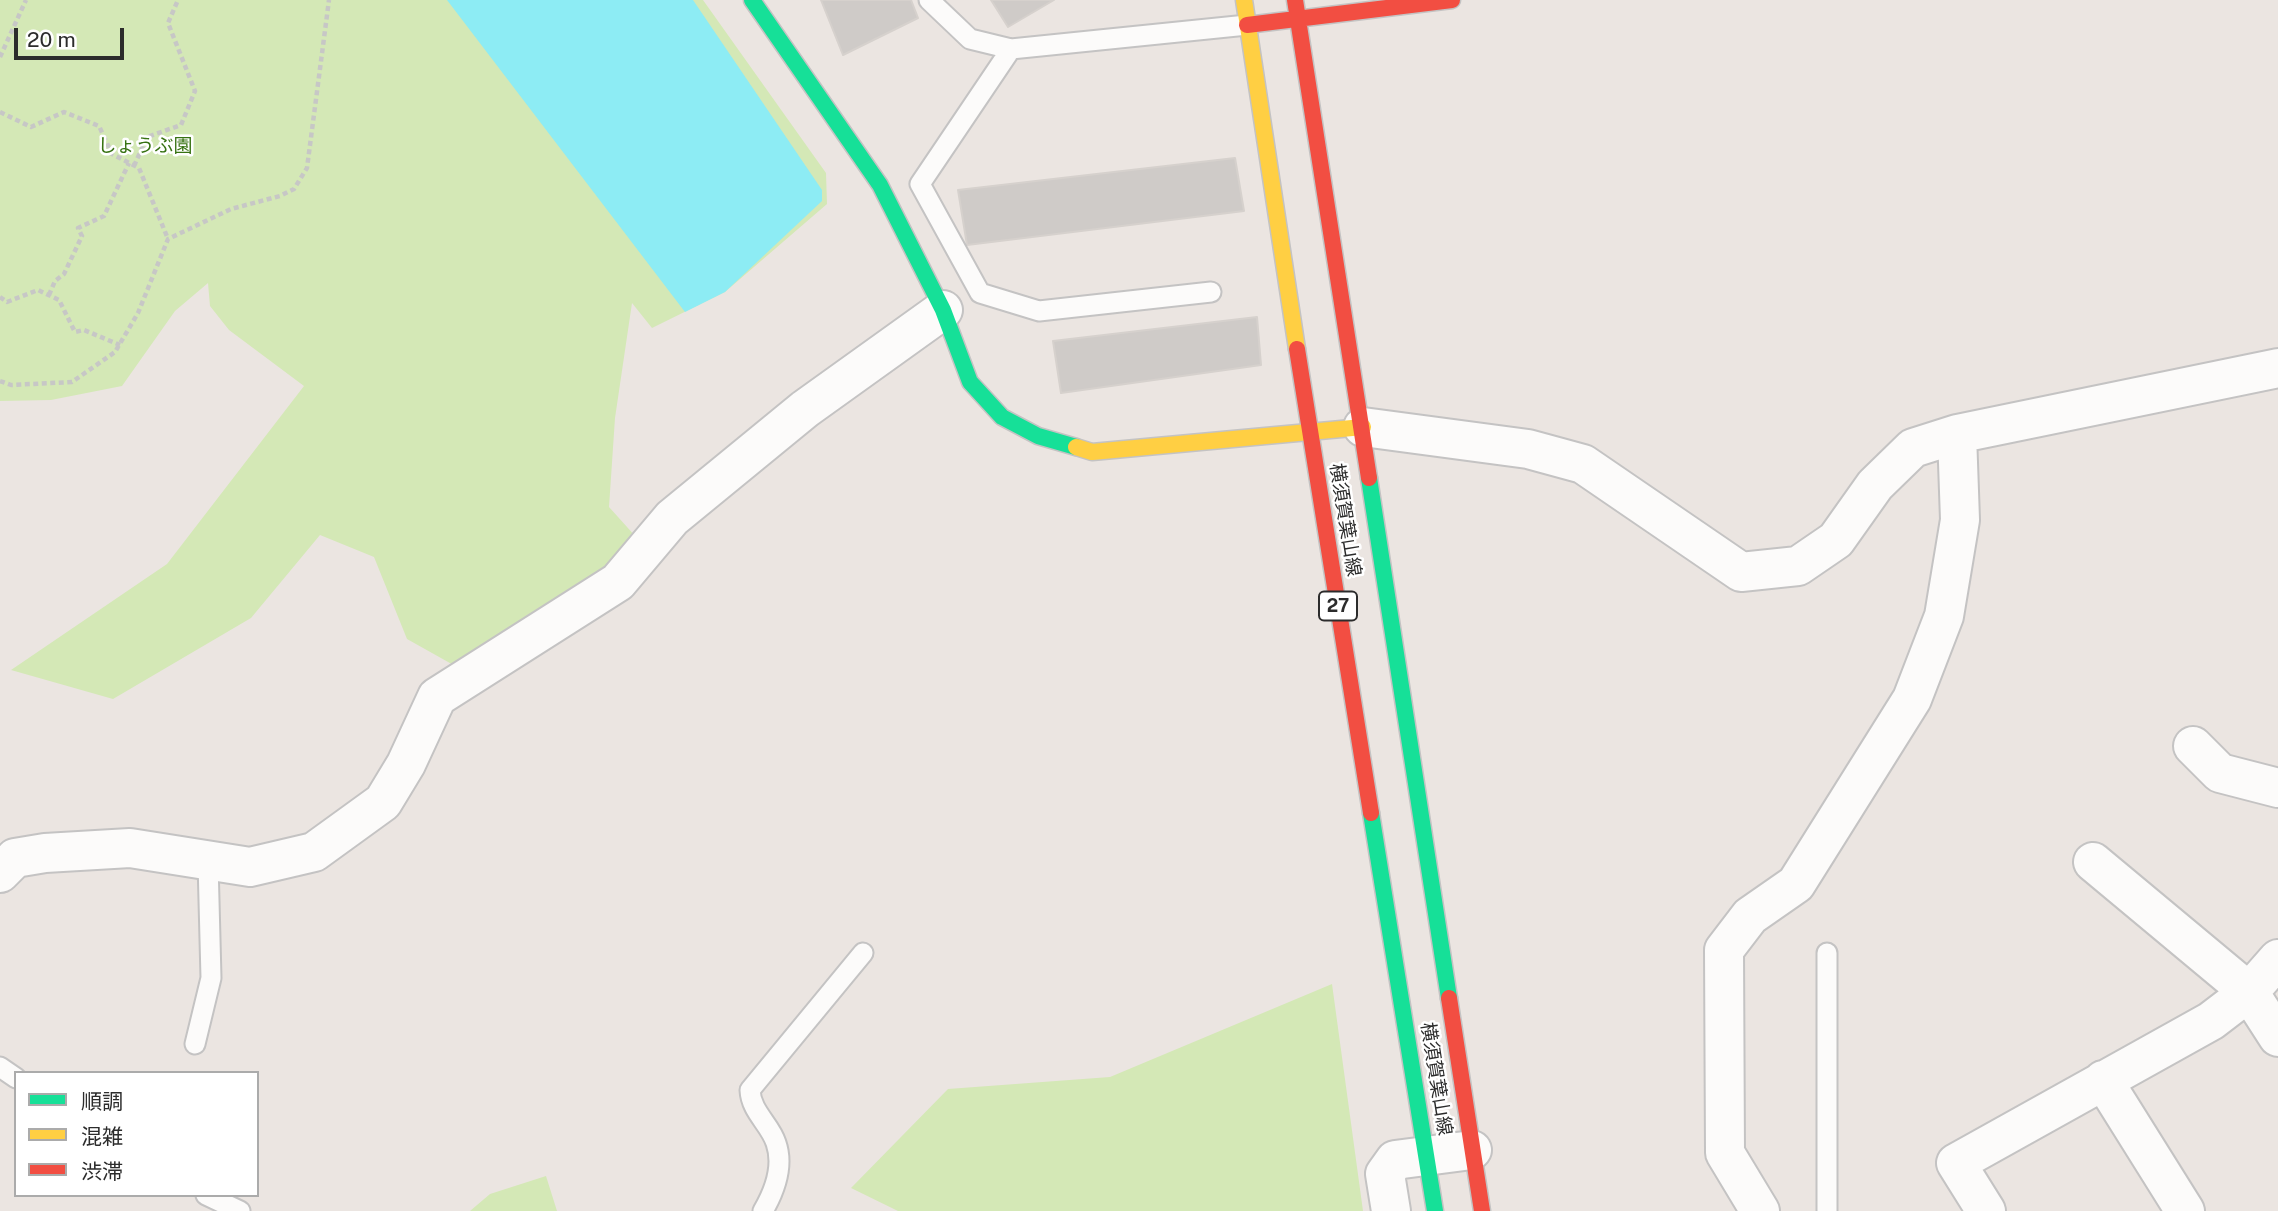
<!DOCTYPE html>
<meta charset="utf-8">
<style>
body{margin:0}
#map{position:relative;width:2278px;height:1211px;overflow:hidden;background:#ebe5e1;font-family:"Public Sans","Noto Sans JP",sans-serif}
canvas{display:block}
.legend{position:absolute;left:14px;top:1071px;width:245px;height:126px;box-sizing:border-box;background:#fff;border:2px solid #ababab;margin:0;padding:9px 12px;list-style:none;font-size:21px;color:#2c2c2c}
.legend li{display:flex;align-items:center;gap:14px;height:35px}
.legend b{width:35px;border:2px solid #ababab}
.scale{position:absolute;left:14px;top:28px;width:110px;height:32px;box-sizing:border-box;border:4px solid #2c2c2c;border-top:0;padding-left:9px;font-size:21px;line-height:24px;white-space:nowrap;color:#2c2c2c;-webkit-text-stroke:5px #fff;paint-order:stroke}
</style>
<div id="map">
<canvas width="2278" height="1211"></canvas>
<ul class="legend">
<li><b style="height:9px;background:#16e098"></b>順調</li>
<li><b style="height:9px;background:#ffcf43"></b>混雑</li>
<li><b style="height:9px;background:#f24e42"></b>渋滞</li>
</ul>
<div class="scale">20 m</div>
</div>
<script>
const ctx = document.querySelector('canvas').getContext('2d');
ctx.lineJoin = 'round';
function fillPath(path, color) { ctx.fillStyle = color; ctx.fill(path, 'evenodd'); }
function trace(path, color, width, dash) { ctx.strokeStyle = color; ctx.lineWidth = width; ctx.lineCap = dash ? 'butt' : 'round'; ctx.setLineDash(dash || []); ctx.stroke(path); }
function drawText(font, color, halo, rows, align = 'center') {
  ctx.font = font + ' "Public Sans","Noto Sans JP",sans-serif'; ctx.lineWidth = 5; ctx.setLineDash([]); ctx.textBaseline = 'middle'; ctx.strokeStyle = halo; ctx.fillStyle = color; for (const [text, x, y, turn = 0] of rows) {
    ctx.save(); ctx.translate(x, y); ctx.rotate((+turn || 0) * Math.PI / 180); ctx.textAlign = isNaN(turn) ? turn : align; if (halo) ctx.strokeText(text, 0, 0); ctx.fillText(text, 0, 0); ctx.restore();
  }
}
fillPath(new Path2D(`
 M0 0H703L826 173 827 204 725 292 652 328 632 303 615 418 609 507 655 558 457 667 407 639 374 557 320 535 251 618 113 699 11 670 167 564 304 386 229 330 210 306 208 283 175 311 122 386 51 400 0 401Z
 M1332 984 1363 1211H898L851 1188 948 1089 1110 1077Z
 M546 1176 557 1211H470L490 1194Z`), '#d4e8b6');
fillPath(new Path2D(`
 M447 0H693L822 190V201L725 292 685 312Z`), '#8decf4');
const building = new Path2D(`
 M821 0H911L918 18 843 55Z
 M991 0H1054L1008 27Z
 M1235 158 1244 211 967 245 958 190Z
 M1257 317 1261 365 1061 393 1053 341Z`);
fillPath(building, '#cfcbc8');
trace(building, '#d6d1cd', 2);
const lane = new Path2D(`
 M929 0 970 39 1011 49 1247 25
 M1011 49 920 184 980 293 1039 311 1211 292
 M195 1044 211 978 208 862
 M0 1067 16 1078
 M206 1195 240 1211
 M763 1211C774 1192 784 1166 776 1143 770 1124 751 1112 750 1090L863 953
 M1827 1211V953`);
const street = new Path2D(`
 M1363 427 1528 449 1583 464 1741 572 1798 566 1836 540 1875 485 1913 448 1957 434
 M2193 746 2220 773 2278 788
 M2093 862 2249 992 2278 1037
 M0 873 15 858 45 853 130 848 250 867 314 852 383 802 406 764 437 697 618 582 672 518 805 409 943 310
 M2103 1080 2185 1211
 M1391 1211 1385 1174 1395 1160 1472 1150
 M1760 1211 1725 1153 1724 950 1750 916 1796 884 1912 699 1944 616 1960 520 1957 434 2278 368
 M1986 1211 1956 1163 2211 1021 2249 992 2278 959`);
const fast = new Path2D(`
 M752 0 880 185 943 310 970 382 1002 417 1038 436 1076 447
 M1369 478 1449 998
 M1371 813 1435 1211`);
const slow = new Path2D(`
 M1244 0 1297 349
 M1076 447 1092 452 1363 427`);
const jam = new Path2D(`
 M1295 0 1369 478
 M1247 25 1452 0
 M1297 349 1371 813
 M1449 998 1482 1211`);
trace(lane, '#c4c3c3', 23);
trace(street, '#c4c3c3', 42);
trace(fast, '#c4c3c3', 19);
trace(slow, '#c4c3c3', 19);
trace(jam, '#c4c3c3', 19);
trace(new Path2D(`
 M0 57 26 0
 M0 112 31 127 64 112 99 126 112 154 139 168 168 239
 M134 166 147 137 181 125 195 91 168 23 178 0
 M49 295 55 281 64 274 82 236 78 228 104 216 129 163
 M0 297 7 302 38 290 59 300 75 332 84 330 120 345
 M0 381 11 385 72 382 115 352 138 313 168 239 231 209 280 196 294 189 307 168 329 0`), '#c7c7c6', 4.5, [5, 3.5]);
trace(lane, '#fcfbfa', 19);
trace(street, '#fcfbfa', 38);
trace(fast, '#16e098', 16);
trace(slow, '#ffcf43', 16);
trace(jam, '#f24e42', 16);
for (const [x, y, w] of [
 [1338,606,38]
]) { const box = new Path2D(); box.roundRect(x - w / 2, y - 14.5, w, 29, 5); ctx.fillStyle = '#fff'; ctx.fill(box); trace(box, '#2c2c2c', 2); }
drawText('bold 18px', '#2c2c2c', null, [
 ["27",1338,606]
]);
drawText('19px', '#377212', '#fff', [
 ["しょうぶ園",145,146]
]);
drawText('19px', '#2c2c2c', '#fff', [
 ["横須賀葉山線",1345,520,81],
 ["横須賀葉山線",1436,1079,81]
]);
</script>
